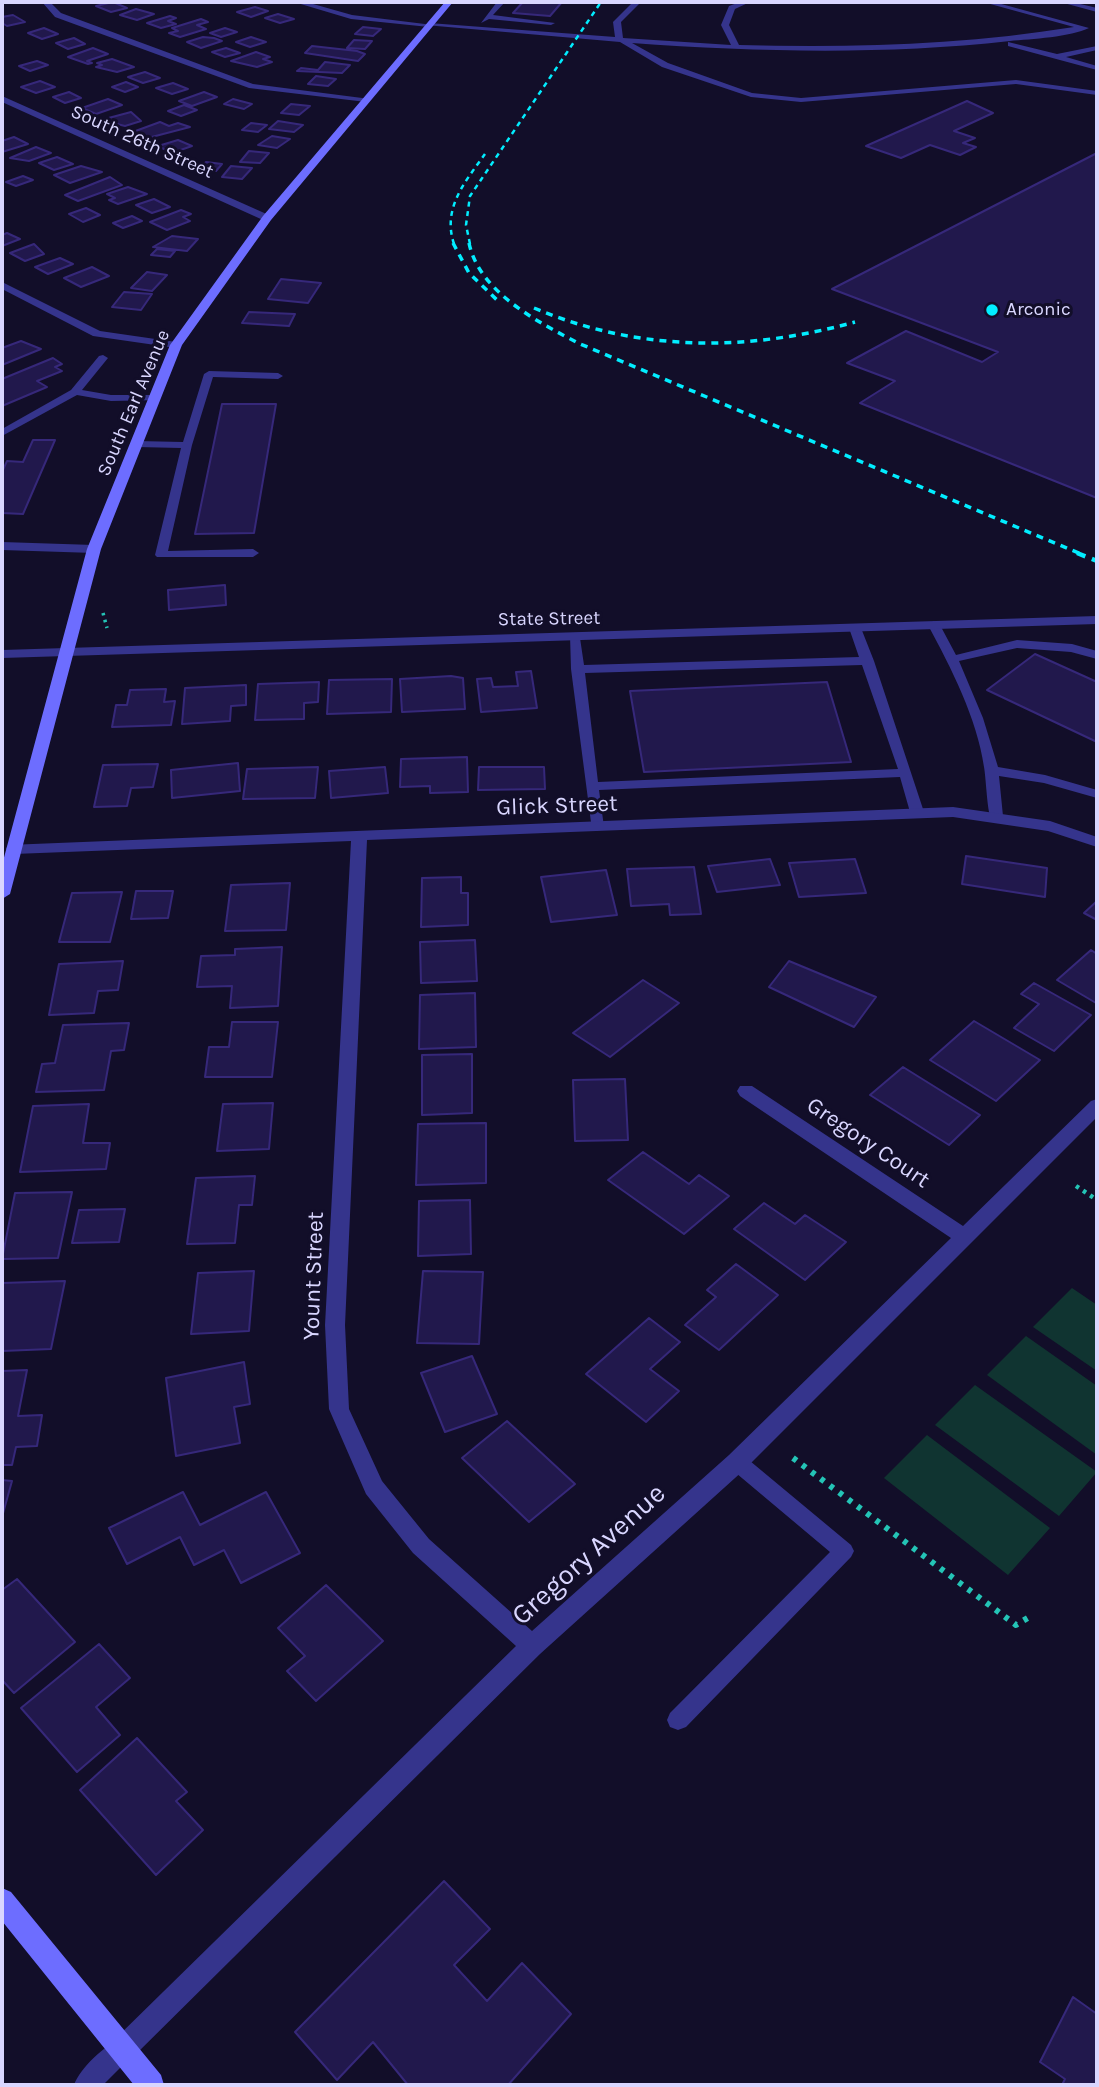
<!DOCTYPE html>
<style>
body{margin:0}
#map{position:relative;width:1099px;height:2087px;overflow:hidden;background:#120e29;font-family:Karla,sans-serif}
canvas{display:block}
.frame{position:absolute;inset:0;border:4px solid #d9d6ff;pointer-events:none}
</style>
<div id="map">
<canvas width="1099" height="2087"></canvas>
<div class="frame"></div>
</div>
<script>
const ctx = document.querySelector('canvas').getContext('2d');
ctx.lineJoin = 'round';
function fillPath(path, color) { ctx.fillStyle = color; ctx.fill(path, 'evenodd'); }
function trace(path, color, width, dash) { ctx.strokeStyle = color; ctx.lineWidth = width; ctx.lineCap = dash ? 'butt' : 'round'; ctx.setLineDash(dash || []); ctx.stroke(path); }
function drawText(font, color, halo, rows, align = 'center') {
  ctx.font = font + ' Karla,sans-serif'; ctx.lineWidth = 6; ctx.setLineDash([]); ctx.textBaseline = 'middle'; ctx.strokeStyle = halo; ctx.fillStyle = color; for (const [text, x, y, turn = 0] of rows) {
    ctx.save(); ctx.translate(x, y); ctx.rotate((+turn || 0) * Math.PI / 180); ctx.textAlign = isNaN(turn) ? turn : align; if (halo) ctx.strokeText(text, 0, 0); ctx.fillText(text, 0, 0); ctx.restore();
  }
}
fillPath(new Path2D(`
 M1072 1288 1097 1305V1371L1033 1327Z
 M1026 1336 1097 1386V1455L987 1375Z
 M975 1385 1097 1472 1059 1516 935 1425Z
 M927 1435 1050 1528 1008 1575 884 1478Z`), '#103431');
const building = new Path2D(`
 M113 2 127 8 111 12 96 6Z
 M523 2H562L550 16 513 13Z
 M255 7 268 11 251 17 237 12Z
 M136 9 154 14 137 20 120 15Z
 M278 14 294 19 280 23 265 18Z
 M13 15 25 22 7 26 2 23V17Z
 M170 16 176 18 168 21 176 24 161 28 147 23Z
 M201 19 208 22 197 25 206 29 180 37 169 33 178 31 172 28Z
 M363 27 381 29 373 36 355 34Z
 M44 28 58 34 42 39 28 33Z
 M225 28 237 32 221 37 210 33Z
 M203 37 214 38 222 41 201 48 187 42Z
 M251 37 266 42 250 47 236 42Z
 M74 38 85 44 68 49 56 43Z
 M354 40 372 41 365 49 347 48Z
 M312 46 357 51 365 54 358 61 305 53Z
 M93 48 108 54 87 61 92 63 88 64 68 57Z
 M226 48 240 53 225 57 212 52Z
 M256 52 270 57 263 59 272 62 257 67 231 61Z
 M112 59 134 67 117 72 96 67 102 65 97 63Z
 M37 61 48 65 30 71 19 66Z
 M325 62 350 65 342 73 297 71 301 68 318 70Z
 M145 72 160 78 143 83 128 77Z
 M316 76 336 79 328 86 308 84Z
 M40 81 55 87 36 93 21 87Z
 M126 82 138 87 125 92 112 87Z
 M173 83 188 89 172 94 156 88Z
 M69 92 81 98 65 103 53 97Z
 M204 92 217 97 192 106 179 101Z
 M108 99 122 105 96 114 82 108Z
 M233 99 252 104 244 109 224 104Z
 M967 101 993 113 954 131 975 138 963 143 976 147 960 155 930 145 901 158 866 146Z
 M291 104 310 106 299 115 281 113Z
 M184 105 197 110 181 116 168 111Z
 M131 112 141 121 125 126 101 120Z
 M278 121 303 125 294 132 269 129Z
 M160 122 169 126 178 123 190 127 144 139 130 133Z
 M251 123 267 125 258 132 242 130Z
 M272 136 290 139 277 148 258 145Z
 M14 137 28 144 2 152V141Z
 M178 140 192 146 172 153 158 146Z
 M36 147 51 153 29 161 10 158Z
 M249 151 269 153 260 163 240 162Z
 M1097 153V498L860 403 895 381 847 363 906 331 982 362 998 352 832 289Z
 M57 157 73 164 54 170 39 163Z
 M206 162 222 164 216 171 199 169Z
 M81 166 102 172 70 183 54 175Z
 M231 166 252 168 242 179 222 177Z
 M23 176 33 180 16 186 6 182Z
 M110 177 122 185 78 201 65 195Z
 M128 187 147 194 118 204 109 200 115 198 107 194Z
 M154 199 170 207 152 213 136 205Z
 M86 208 100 215 83 222 69 214Z
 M181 210 191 214 183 217 190 221 167 230 150 222Z
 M132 216 142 221 123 228 113 223Z
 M7 233 20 239 2 246V235Z
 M172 236 198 239 187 251 153 247Z
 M34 244 44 254 25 261 10 253Z
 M157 249 175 251 170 257 151 255Z
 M60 258 73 264 48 274 35 267Z
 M92 267 109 276 81 287 64 278Z
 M147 272 167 275 152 291 131 288Z
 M281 279 321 283 308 303 268 299Z
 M124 292 152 294 141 310 112 307Z
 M249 312 295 314 289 326 242 323Z
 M21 341 41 349 2 365V348Z
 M53 358 62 364 55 367 62 371 37 381 47 387 2 406V379Z
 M222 404H276L254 533 195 534Z
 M33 440H55L23 514 2 513V472L7 461 23 462Z
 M225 585 226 605 169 610 168 590Z
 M1035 654 1097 682V742L987 690Z
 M531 671 537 708 481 712 477 679 491 678 493 687 518 686 516 672Z
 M451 676 463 678 465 709 402 712 400 679Z
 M392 679 391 712 327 714 329 680Z
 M319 682 318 702 304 703V719L255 720 258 684Z
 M827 682 851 762 644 772 630 691Z
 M246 685V705L231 706 230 721 182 724 185 688Z
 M166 689 164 702 175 701 171 725 112 727 116 705H127L130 690Z
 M467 757 468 792 430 793V786L400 787 401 759Z
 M238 763 240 791 172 798 171 770Z
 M158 764 153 787 131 788 127 806 94 807 103 765Z
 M318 767 315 798 243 799 247 769Z
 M385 767 388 793 331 798 329 771Z
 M479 767H544L545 789 478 790Z
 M966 856 1047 868 1045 897 962 884Z
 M770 859 780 885 717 892 708 866Z
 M855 859 866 893 799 897 789 863Z
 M694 867 701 914 670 915 669 904 631 906 627 869Z
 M606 870 617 915 551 922 541 877Z
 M461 877V893H468V925L421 927 422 878Z
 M290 883 286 930 225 931 231 885Z
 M136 891H173L168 918 131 919Z
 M122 892 110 942H59L72 893Z
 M1097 901V920L1084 913Z
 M475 940 477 981 421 983 420 942Z
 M282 947 278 1006 230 1008 232 986 197 987 201 956 235 955V949Z
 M1091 950 1097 954 1096 1003 1057 980Z
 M123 961 118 990 98 991 94 1013 49 1015 59 964Z
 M789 961 876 997 854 1027 769 987Z
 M643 980 679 1003 610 1057 573 1033Z
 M1034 983 1091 1015 1054 1051 1014 1028 1039 1004 1021 994Z
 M475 993 476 1047 419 1049 420 995Z
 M974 1021 1040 1060 996 1101 930 1060Z
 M232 1022H278L272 1077H205L209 1047H229Z
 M129 1023 124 1050 111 1051 104 1090 36 1092 42 1064 55 1063 63 1025Z
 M472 1054V1113L422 1115V1055Z
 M903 1067 980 1115 949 1145 870 1095Z
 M625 1079 628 1140 575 1141 573 1080Z
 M273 1103 269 1149 217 1151 223 1104Z
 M89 1104 83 1143H110L106 1169 20 1172 33 1106Z
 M486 1123V1183L416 1185 418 1124Z
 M643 1152 689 1184 699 1175 729 1196 684 1234 608 1180Z
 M255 1176 252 1205H239L235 1243 187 1244 196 1178Z
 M72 1192 58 1258 2 1259 15 1193Z
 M470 1200 471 1254 418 1256 419 1201Z
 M764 1203 795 1224 805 1215 846 1242 805 1280 734 1229Z
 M125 1209 119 1242 72 1243 79 1210Z
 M736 1264 778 1295 719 1350 685 1325 716 1297 707 1290Z
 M254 1271 249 1331 191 1334 198 1273Z
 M423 1271 483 1272 479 1344 417 1343Z
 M65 1281 51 1349 2 1351V1283Z
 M649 1318 680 1342 650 1369 679 1391 646 1422 586 1374Z
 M472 1356 497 1414 445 1432 421 1373Z
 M244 1362 250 1404 234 1407 240 1443 176 1456 166 1378Z
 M27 1370 18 1416 42 1415 37 1446 16 1447 12 1465H2V1371Z
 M507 1421 575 1484 529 1522 462 1458Z
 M2 1480 12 1481 2 1517Z
 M183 1492 200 1525 266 1492 300 1553 241 1583 224 1550 194 1565 180 1537 127 1564 109 1528Z
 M17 1579 75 1642 14 1693 2 1680V1590Z
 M326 1585 383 1641 316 1701 287 1671 305 1656 278 1628Z
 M99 1644 130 1678 96 1707 120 1735 77 1772 21 1708Z
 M137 1738 187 1792 176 1801 203 1830 156 1875 80 1790Z
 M444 1881 490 1929 454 1965 487 2001 522 1963 571 2014 508 2085H408L373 2042 337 2080 295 2032Z
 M1073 1997 1097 2014V2085H1062L1065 2079 1040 2062Z`);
fillPath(building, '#21184c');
trace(building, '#36287a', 2);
trace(new Path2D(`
 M103 613 107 628`), '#24c4b6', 3.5, [2.5, 4.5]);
trace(new Path2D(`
 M1076 1186 1097 1200`), '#24c4b6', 4.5, [3.5, 5]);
trace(new Path2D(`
 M793 1458 1016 1625 1031 1616`), '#24c4b6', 6, [4.5, 7]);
fillPath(new Path2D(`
 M497 2H505L493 15 555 23 551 25 489 19 481 23Z
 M633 2H641L621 22 623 38 731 45 721 25 729 6 740 2H750L735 9 729 25 739 45C852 48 963 45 1074 27L983 2H994L1089 28C1071 37 1031 39 1010 41 884 55 758 52 632 43L668 63 752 93 801 98 1016 80 1097 91V95L1016 84 801 102 751 97 662 67 620 42 425 25 429 23 615 37 613 22Z
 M1060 2H1072L1097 8V12Z
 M1008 42 1057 54 1097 46V50L1066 57 1097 66V70L1008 46Z
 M103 355 108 358 82 390 111 395H155L159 396V400L111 401 77 395 2 436V429L71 390 99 356Z
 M209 371 278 373 283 376 278 379 213 377 192 445 168 551 253 549 259 553 253 557H157L155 555 181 448 137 447 132 444 137 441 183 442 204 374Z
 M934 621 940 625 956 655 1017 640 1072 644 1097 651V659L1071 652 1017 648 959 661 983 718 998 767 1045 775 1097 790V798L1044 783 999 776 1003 816 1001 819H991C987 810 986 778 984 767 977 718 951 668 928 625Z
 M855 624 861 628 874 661 924 812 922 815 917 816 910 812 900 777 599 790 604 827 597 831 592 830 571 669 570 635 574 634 580 638 584 665 859 657 849 628ZM862 665 898 769 598 782 585 673Z
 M737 1454 744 1456 851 1545 854 1551 851 1557 686 1727 678 1730 670 1727 667 1720 670 1713 830 1552 730 1468 727 1462 730 1456Z
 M122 2038 130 2042 134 2050 130 2058 103 2085H74C80 2068 105 2045 122 2038Z`), '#35348c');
fillPath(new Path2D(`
 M42 2H50L61 13 253 84 370 99 366 102 249 88 55 17Z
 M294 2H306L352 15 433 25 429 27 351 19Z
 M2 96 271 216 272 218 263 220 2 102Z
 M2 282 100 331 176 342 182 345 176 348 93 336 2 289Z
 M2 542 94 545 101 549 94 553 2 550Z
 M1097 616V624L2 658V650Z
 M953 807 1050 821 1097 837V847L1048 831 953 817 367 840 345 1325 349 1409 382 1481 429 1539 532 1631 729 1455 951 1238 740 1096 737 1091 740 1086H752L963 1226 1091 1101 1097 1099V1117L745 1469 540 1654 131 2059 122 2063 113 2059 109 2050 113 2041 516 1646 413 1553 366 1494 329 1409 325 1325 351 841 14 854 8 853 6 849 8 845Z`), '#35348c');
fillPath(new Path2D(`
 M445 2H453L271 220 182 345 101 549 10 894 2 899V865L87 549 170 345 263 216Z
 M2 1888 11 1892 161 2075 164 2085H134L2 1921Z`), '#6d6dff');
trace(new Path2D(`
 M454 244C442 208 465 182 485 154
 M470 244 466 225 470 196 601 2`), '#02edff', 2.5, [5, 4.5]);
trace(new Path2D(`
 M453 243 469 273 497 300
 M469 243C479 292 538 322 578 343L1081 554
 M534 308C638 352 747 352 855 322`), '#02edff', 3.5, [7, 6]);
trace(new Path2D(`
 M1077 553 1097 561`), '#02edff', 4.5, [9, 7]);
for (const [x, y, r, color] of [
 [992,310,7,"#02edff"]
]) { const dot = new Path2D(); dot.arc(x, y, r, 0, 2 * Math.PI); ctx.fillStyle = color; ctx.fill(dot); trace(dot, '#120e29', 2.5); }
drawText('19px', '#d9d6ff', '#120e29', [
 ["South 26th Street",142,142,24],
 ["South Earl Avenue",134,403,-67],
 ["State Street",549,619,-1]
]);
drawText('19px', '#d9d6ff', '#120e29', [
 ["Arconic",1006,310]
], 'left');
drawText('23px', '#d9d6ff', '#120e29', [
 ["Glick Street",557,806,-2],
 ["Gregory Court",868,1143,34],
 ["Yount Street",314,1276,-88]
]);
drawText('28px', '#d9d6ff', '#120e29', [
 ["Gregory Avenue",589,1555,-42]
]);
</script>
